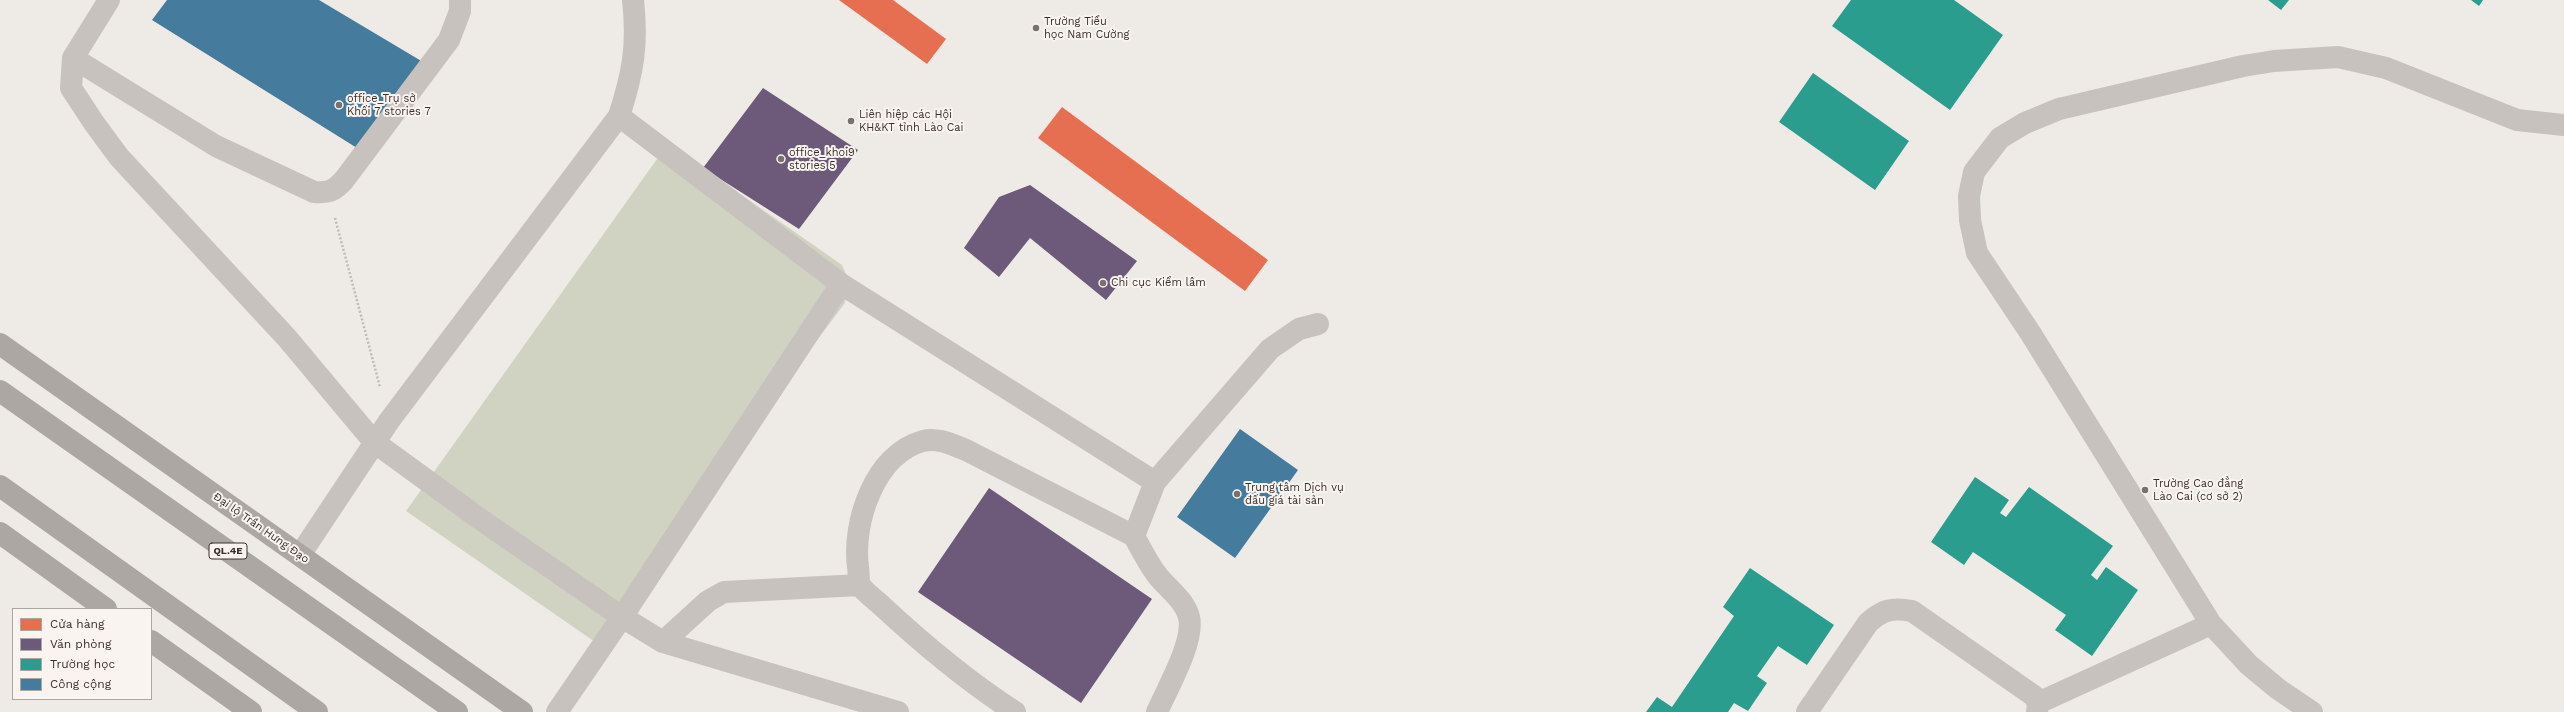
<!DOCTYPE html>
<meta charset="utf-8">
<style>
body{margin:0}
#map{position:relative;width:2564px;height:712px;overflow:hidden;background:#eeeae6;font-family:"Work Sans",sans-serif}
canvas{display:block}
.legend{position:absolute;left:12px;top:608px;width:140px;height:92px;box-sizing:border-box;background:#f9f4ef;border:1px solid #aca6a1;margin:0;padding:5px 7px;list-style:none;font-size:12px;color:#39302d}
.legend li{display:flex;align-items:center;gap:8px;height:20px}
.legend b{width:20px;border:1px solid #aca6a1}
</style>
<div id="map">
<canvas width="2564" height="712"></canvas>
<ul class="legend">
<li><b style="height:11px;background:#e76f51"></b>Cửa hàng</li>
<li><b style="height:11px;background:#6d597a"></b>Văn phòng</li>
<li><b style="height:11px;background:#2a9d8f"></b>Trường học</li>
<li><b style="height:11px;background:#457b9d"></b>Công cộng</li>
</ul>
</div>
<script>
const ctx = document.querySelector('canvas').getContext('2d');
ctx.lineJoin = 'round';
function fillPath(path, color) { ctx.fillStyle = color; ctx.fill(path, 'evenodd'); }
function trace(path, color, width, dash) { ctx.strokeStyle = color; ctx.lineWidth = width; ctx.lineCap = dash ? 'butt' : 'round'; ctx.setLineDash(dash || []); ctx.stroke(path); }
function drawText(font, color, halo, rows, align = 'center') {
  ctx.font = font + ' "Work Sans",sans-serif'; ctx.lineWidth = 4; ctx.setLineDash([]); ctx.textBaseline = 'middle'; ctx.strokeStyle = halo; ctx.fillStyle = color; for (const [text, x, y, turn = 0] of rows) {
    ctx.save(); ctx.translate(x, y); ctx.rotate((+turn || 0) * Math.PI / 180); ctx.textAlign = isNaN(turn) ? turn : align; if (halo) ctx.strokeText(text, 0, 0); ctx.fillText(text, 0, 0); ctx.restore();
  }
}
fillPath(new Path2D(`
 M677 155 703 168 842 265 846 274 845 303 645 569 595 642 406 511 657 159Z`), '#d1d3c2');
fillPath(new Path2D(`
 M839 0H893L946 39 927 64Z
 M1062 107 1268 260 1245 291 1038 138Z`), '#e76f51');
fillPath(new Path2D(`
 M763 88 858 150 799 229 703 168Z
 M1030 185 1137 261 1106 300 1030 238 999 277 964 248 999 197Z
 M989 488 1152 599 1081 703 918 592Z`), '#6d597a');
fillPath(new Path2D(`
 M1851 0H1954L2003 35 1950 110 1832 26Z
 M2268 0H2289L2281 10Z
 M2471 0H2483L2479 6Z
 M1813 73 1909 141 1875 190 1779 122Z
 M1975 477 2009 500 2000 513 2006 517 2029 487 2113 546 2091 575 2097 580 2106 567 2138 590 2092 656 2055 630 2066 615 1973 552 1964 565 1931 542Z
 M1750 568 1834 625 1807 665 1778 646 1757 676 1767 683 1748 711 1734 703 1728 712H1646L1657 697 1672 707 1734 616 1723 607Z`), '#2a9d8f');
fillPath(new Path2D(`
 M167 0H319L423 62 357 148 152 20Z
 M1240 429 1298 470 1235 558 1177 517Z`), '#457b9d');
trace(new Path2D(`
 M335 218 380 387`), '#c1bbb7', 2.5, [2, 2]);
trace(new Path2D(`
 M109 0 73 58 71 88 94 123 119 157 287 338 374 442 480 519 622 617 663 642 898 712
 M73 58 216 146 314 192C329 193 334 191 344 180L449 40 460 11V0
 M619 116 841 284 1155 482
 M300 555 389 421 619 116C633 73 638 45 633 0
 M663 642 708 601 724 592 860 585
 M2038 703 2211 624
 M557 712 622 617 841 284
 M1015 712C967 681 924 645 882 606 876 600 864 592 860 585 858 580 859 572 858 567 852 522 875 454 923 441 938 437 953 445 966 450L1134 536
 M1157 712C1167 689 1195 641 1189 617 1185 600 1167 588 1157 575 1148 563 1141 549 1134 536L1155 482 1270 349 1299 329 1318 324
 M1807 712 1868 623C1882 610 1892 607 1912 611L2034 696 2038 703 2037 712
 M2312 712 2278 689 2249 665 2211 624 2031 334 1977 253 1970 220 1969 196 1974 172 2000 138 2025 123 2059 109 2243 66 2274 61 2338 57 2386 68 2517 120 2564 125`), '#c8c2bf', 22);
trace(new Path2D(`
 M0 344 522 712
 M0 391 457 712
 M0 486 317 712
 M0 533 106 609
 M151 641 251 712`), '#ada7a4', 22);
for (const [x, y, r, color] of [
 [1036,28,4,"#78716e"],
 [339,105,4,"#78716e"],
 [851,121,4,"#78716e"],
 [781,159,4,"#78716e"],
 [1103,283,4,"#78716e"],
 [2145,490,4,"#78716e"],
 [1237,494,4,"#78716e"]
]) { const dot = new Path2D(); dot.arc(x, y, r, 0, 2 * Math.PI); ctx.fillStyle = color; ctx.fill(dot); trace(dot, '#f9f4ef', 1.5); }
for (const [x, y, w] of [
 [228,551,38]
]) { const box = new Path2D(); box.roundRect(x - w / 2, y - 8, w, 16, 3); ctx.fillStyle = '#f9f4ef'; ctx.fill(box); trace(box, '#39302d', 1); }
drawText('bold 10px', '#39302d', null, [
 ["QL.4E",228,551]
]);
drawText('11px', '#39302d', '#f9f4ef', [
 ["Trường Tiểu",1044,22],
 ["học Nam Cường",1044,35],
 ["office_Trụ sở",347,99],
 ["Khối 7 stories 7",347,112],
 ["Liên hiệp các Hội",859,115],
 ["KH&KT tỉnh Lào Cai",859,128],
 ["office_khoi9",789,153],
 ["stories 5",789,166],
 ["Chi cục Kiểm lâm",1111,283],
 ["Trường Cao đẳng",2153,484],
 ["Lào Cai (cơ sở 2)",2153,497],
 ["Trung tâm Dịch vụ",1245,488],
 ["đấu giá tài sản",1245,501]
], 'left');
drawText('11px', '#39302d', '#f9f4ef', [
 ["Đại lộ Trần Hưng Đạo",261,528,35]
]);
</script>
